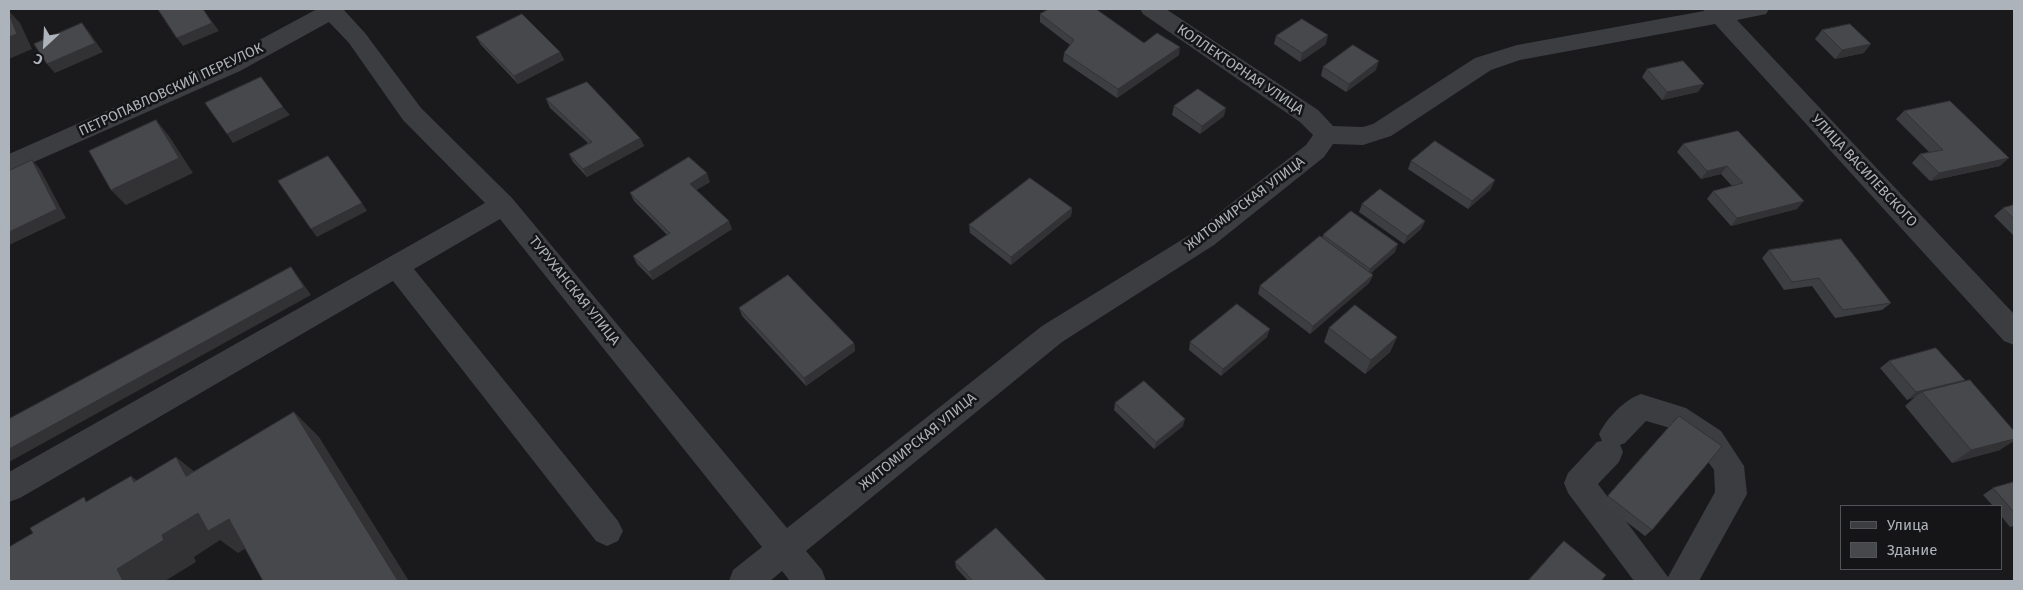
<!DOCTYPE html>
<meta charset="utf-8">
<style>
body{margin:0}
#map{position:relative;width:2023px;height:590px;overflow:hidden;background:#1a1a1c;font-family:"Fira Sans",sans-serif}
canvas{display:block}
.frame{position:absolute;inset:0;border:10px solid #adb3ba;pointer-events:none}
.legend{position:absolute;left:1840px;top:505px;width:162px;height:65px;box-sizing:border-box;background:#151517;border:1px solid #525458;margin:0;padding:6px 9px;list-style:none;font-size:15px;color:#adb3ba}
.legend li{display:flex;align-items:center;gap:10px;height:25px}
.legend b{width:25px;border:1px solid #525458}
.north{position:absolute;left:20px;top:20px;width:50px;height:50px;-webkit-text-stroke:4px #151517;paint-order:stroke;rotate:205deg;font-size:14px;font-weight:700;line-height:20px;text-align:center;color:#adb3ba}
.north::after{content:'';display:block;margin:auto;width:18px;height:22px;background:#adb3ba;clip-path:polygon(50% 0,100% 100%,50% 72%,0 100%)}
</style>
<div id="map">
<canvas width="2023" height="590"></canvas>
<div class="frame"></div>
<ul class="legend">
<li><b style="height:6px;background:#3b3d41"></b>Улица</li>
<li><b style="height:14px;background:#47484c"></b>Здание</li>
</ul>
<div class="north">С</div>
</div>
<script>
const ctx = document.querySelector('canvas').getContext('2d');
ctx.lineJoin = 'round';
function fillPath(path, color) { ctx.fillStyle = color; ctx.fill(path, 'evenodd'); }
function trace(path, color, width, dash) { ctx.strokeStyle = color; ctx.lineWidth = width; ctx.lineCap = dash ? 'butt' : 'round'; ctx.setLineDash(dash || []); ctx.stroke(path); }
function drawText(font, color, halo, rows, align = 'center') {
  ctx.font = font + ' "Fira Sans",sans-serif'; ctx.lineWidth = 5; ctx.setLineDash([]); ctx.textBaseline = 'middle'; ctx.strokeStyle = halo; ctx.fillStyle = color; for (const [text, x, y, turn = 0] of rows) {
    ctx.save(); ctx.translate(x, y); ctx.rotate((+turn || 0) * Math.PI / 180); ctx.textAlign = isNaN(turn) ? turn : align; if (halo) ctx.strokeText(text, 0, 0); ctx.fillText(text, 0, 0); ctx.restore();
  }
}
fillPath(new Path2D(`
 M317 9H343L365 33 421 108 512 198 787 528 1042 326 1196 231 1306 145 1313 135 1300 122 1143 14 1140 9H1166L1318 110 1333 126 1363 127 1373 124 1475 58 1517 45 1704 11 1703 9H1769L1766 14 1737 20 2014 314V345L2004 341 1715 24 1520 60 1491 70 1391 136 1363 145 1333 144 1324 157 1214 245 1062 342 806 551 822 570 826 581H790L782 571 770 581H729L733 570 762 547 500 219 414 269 618 521 623 531 618 541 607 546 596 541 393 281 20 498 9 502V472L485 203 403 120 349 43 329 22 240 71 9 173V154L224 59Z
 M1641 394 1686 408 1721 431 1744 466 1747 494 1699 581H1634L1568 493 1564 483 1568 473 1597 442 1602 441 1599 434C1607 418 1624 400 1641 394ZM1646 421 1667 427 1699 449 1714 470 1715 492 1668 577 1598 484 1619 462 1623 452 1620 445 1625 443Z`), '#3b3d41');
fillPath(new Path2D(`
 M1040 14 1144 43 1179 55 1117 98 1063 61 1064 53 1070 45 1040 22Z
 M1822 30 1864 53 1835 59 1815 39Z
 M1276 36 1326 44 1300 62 1274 44Z
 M476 37 560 52 564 60 518 84 481 45Z
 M1323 67 1376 70 1346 92 1321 76Z
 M1647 69 1698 92 1662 100 1642 77Z
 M546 99 640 138 644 146 587 177 573 162 569 154 588 143 550 108Z
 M1174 106 1224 116 1200 134 1172 115Z
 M1904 111 2000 166 1930 181 1912 163 1920 154 1929 152 1896 119Z
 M1738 131 1797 209 1731 226 1707 199 1713 191 1732 186 1721 174 1701 179 1677 152 1683 144Z
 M1411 161 1491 189 1468 209 1408 169Z
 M710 182 696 190 732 229 653 280 637 264 633 256 667 235 634 201 630 193Z
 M1362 204 1425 221 1421 229 1404 244 1359 212Z
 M2014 205V236L1994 216 2003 208Z
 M1072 208 1071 216 1011 265 970 233 969 225Z
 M1323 235 1395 252 1371 273 1373 275 1369 283 1310 334 1258 294 1260 286 1322 238Z
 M1769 250 1891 303 1882 310 1835 318 1812 286 1784 290 1762 258Z
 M739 308 854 343 855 351 806 386 742 316Z
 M1329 328 1397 337 1390 352 1365 374 1324 342Z
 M1267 337 1221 376 1189 350 1190 342Z
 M1889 361 1965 380 1961 383 2000 450 1952 463 1905 406 1915 397 1907 400 1880 368Z
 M1115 403 1183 426 1154 449 1114 410Z
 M1679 416 1652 530 1645 536 1602 503Z
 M2014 482V526L2010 527 2002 517V506H1993L1983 495 1993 488Z
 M955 562 1047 581H968L956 568Z`), '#3d3e41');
fillPath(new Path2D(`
 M203 9 219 31 183 46 177 38Z
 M9 11 20 23 32 49 9 59Z
 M82 23 89 32 103 52 55 73 47 64Z
 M1328 35 1326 44 1300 62 1302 53Z
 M1871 44 1864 53 1835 59 1842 50Z
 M1180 47 1179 55 1117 98 1118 89Z
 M560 52 564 60 518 84 514 76Z
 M1379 61 1376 70 1346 92 1349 84Z
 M1704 84 1698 92 1662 100 1667 92Z
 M283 107 290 115 233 143 227 134Z
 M1226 108 1224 116 1200 134 1202 126Z
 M156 120 169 136 193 173 126 205 111 190Z
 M640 138 644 146 587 177 583 169Z
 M2009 158 2000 166 1930 181 1939 173Z
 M32 160 40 169 66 218 9 245V232Z
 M1727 166 1721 174 1701 179 1707 171Z
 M707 173 710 182 693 192 690 184Z
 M1495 180 1491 189 1468 209 1472 201Z
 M1804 201 1797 209 1731 226 1737 218Z
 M362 203 367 211 317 237 311 229Z
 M1072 208 1071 216 1011 265V257Z
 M729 221 732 229 653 280 649 272Z
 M1425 221 1421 229 1404 244 1407 236Z
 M1398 244 1395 252 1366 277 1370 269Z
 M291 267 297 275 311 295 9 462V449Z
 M1373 275 1369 283 1310 334 1313 326Z
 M1270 329 1267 337 1221 376 1223 369Z
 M1397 337 1390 352 1365 374 1371 360Z
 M854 343 855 351 806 386 804 378Z
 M1965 380 1955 387 1922 392 1915 397 1907 400 1916 392Z
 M294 412 319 437 409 581H398Z
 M1185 419 1183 426 1154 449 1156 442Z
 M2014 439V441L2000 450 1952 463 1971 450Z
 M176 457 206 481 186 476Z
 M131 476 163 499 134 482Z
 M198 513 229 519 258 541 238 553 220 540 194 557 196 562 165 581H123L117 569 162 535Z`), '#323235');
const building = new Path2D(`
 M158 9H203L212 23 177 38Z
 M1049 9H1096L1144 43 1157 33 1180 47 1118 89 1064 53 1074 40 1040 14Z
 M9 14 17 34 9 37Z
 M522 14 560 52 514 76 476 37Z
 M1302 19 1328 35 1302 53 1276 36Z
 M82 23 95 43 47 64 34 44Z
 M1850 24 1871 44 1842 50 1822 30Z
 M1353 45 1379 61 1349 84 1323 67Z
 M1683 61 1704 84 1667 92 1647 69Z
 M261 77 283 107 227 134 205 103Z
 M587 82 640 138 583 169 569 154 592 142 546 99Z
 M1198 89 1226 108 1202 126 1174 106Z
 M1950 101 2009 158 1939 173 1920 154 1943 150 1904 111Z
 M156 120 179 158 111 190 89 151Z
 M1738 131 1804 201 1737 218 1713 191 1743 183 1727 166 1707 171 1683 144Z
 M1435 141 1495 180 1472 201 1411 161Z
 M328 156 362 203 311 229 278 181Z
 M689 157 707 173 690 184 729 221 649 272 633 256 670 233 630 193Z
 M32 160 57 209 9 232V171Z
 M1030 178 1072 208 1011 257 969 225Z
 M1380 189 1425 221 1407 236 1362 204Z
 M2014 205V219L2003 208Z
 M1351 211 1398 244 1370 269 1323 235Z
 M1320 236 1373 275 1313 326 1260 286Z
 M1841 239 1891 303 1843 310 1819 278 1792 282 1769 250Z
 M291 267 304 287 9 449V419Z
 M788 275 854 343 804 378 739 308Z
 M1237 304 1270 329 1223 369 1190 342Z
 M1355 305 1397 337 1371 360 1329 328Z
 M1936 348 1965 380 1916 392 1889 361Z
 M1970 380 2014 431V439L1971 450 1922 392Z
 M1144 381 1185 419 1156 442 1115 403Z
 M294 412 398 581H263L229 519 208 531 198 513 162 535 164 540 117 569 123 581H9V547L33 533 30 528 84 497 86 502 131 476 134 482 176 457 186 476Z
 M1679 416 1722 446 1652 530 1608 496Z
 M2014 482V512L1993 488Z
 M996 528 1047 581H973L955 562Z
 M1564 541 1606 575 1601 581H1528Z`);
fillPath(building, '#47484c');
trace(building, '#323235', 1);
drawText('14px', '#adb3ba', '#151517', [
 ["КОЛЛЕКТОРНАЯ УЛИЦА",1240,70,34],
 ["ПЕТРОПАВЛОВСКИЙ ПЕРЕУЛОК",171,90,-25],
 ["УЛИЦА ВАСИЛЕВСКОГО",1864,171,47],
 ["ЖИТОМИРСКАЯ УЛИЦА",1245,204,-37],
 ["ТУРУХАНСКАЯ УЛИЦА",574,291,51],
 ["ЖИТОМИРСКАЯ УЛИЦА",918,442,-39]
]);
</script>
